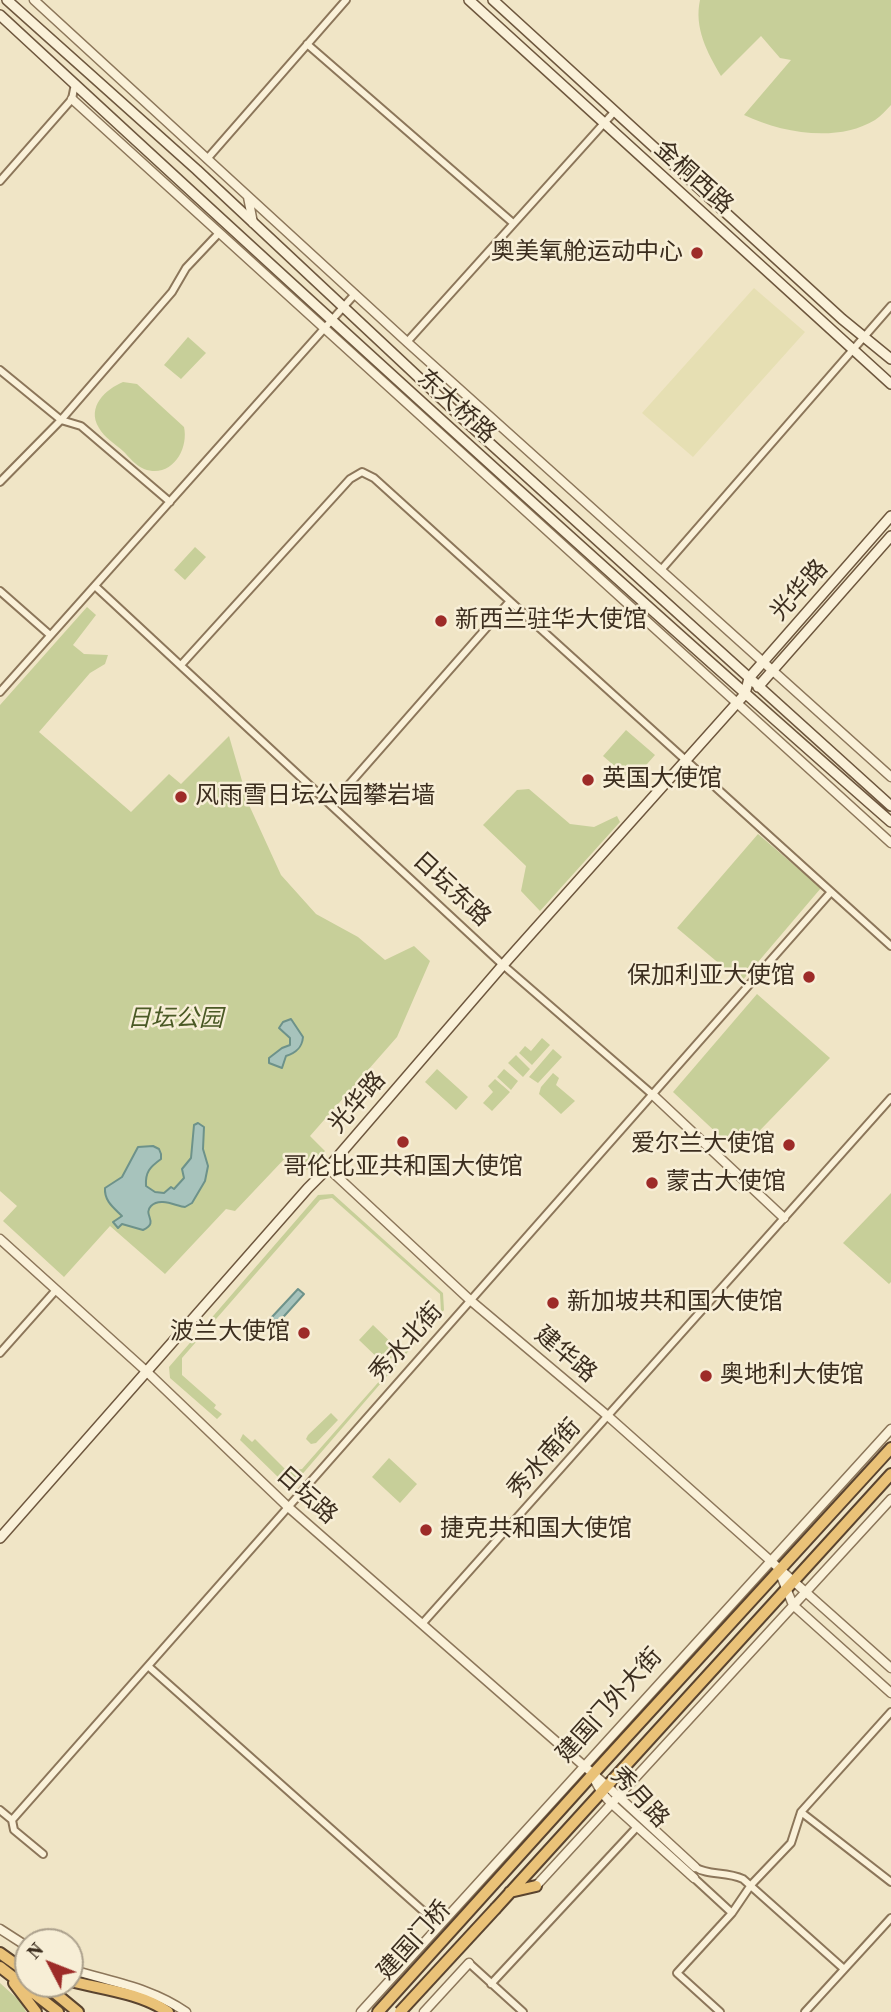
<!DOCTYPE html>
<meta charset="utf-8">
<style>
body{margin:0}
#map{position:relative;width:891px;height:2012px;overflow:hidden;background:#f0e5c6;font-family:"Source Serif 4",serif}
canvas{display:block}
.north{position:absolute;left:14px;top:1928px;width:70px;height:70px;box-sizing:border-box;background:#f7eed6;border:2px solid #aca18d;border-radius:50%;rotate:312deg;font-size:19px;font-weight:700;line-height:28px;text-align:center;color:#3c2e1f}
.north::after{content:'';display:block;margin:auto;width:24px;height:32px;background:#9d2b28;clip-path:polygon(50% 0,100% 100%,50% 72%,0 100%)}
</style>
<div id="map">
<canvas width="891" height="2012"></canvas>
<div class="north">N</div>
</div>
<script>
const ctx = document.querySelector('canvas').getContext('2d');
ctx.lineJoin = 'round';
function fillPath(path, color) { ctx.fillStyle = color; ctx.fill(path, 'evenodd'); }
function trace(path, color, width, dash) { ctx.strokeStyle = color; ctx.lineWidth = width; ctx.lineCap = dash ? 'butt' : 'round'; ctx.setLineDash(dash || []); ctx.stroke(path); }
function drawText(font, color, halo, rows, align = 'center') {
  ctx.font = font + ' "Source Serif 4","Noto Sans SC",serif'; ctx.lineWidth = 5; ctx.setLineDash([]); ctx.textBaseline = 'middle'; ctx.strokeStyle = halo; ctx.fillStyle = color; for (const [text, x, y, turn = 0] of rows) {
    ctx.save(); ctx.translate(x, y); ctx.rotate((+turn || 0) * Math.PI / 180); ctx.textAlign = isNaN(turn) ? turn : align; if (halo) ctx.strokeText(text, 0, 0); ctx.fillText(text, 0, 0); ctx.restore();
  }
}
fillPath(new Path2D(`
 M754 288 805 332 693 457 642 413Z`), '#e6dfb3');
fillPath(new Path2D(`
 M700 0H891V105C886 110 881 116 875 120 837 143 782 133 744 115L791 60 780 58 761 36 721 76C707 52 694 28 700 0Z
 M188 337 206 353 181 379 164 365Z
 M123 382 137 384 184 427C189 450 171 479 144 469 136 466 129 457 123 451 115 444 104 437 99 428 86 407 106 389 123 382Z
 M195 547 206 557 185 580 174 570Z
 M87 607 96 615 73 645 84 654 108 655 105 664 90 673 39 732 131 812 169 774 181 784 229 736 249 805 281 875 316 914 358 937 385 960 414 946 430 961 397 1037 310 1136 325 1151 307 1170 289 1154 235 1211 226 1209 165 1274 110 1226 64 1277 3 1221 17 1206 0 1191V705Z
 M626 730 655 755 632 781 603 756Z
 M529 789 570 824 594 827 617 816 620 822 540 911 521 891 526 866 483 825 517 790Z
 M758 834 821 888 741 982 677 928Z
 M757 994 830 1058 738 1153 673 1092Z
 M542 1038 550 1045 532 1065 519 1053 525 1046 531 1051Z
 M553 1049 562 1057 538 1083 529 1077Z
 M516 1055 530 1069 523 1077 508 1063Z
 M437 1069 468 1097 456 1110 425 1082Z
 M504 1069 518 1081 511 1090 497 1077Z
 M553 1073 559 1078 556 1085 575 1101 561 1114 539 1094 541 1087Z
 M495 1079 510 1092 492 1111 483 1103 493 1092 488 1086Z
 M891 1193V1282L889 1284 843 1243Z
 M333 1194 443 1293 444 1310 299 1478 280 1479 240 1440 243 1434 252 1442 255 1439 287 1471 302 1469 441 1311 440 1294 332 1198 320 1200 182 1358V1375L216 1405 214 1408 222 1414 217 1419 170 1378 169 1367 318 1195Z
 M373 1325 399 1350 385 1365 359 1340Z
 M331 1413 338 1420 316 1443 311 1444 306 1439 308 1435Z
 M389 1458 417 1484 400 1503 372 1477Z
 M0 1983 21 2002 26 2012H0Z`), '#c7cf99');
const water = new Path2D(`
 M291 1019 303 1037C302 1048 296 1053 286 1056L282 1068 269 1063V1058L282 1048 290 1045V1038L279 1028 283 1022Z
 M198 1123 204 1127 203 1149 208 1166 205 1181 192 1203 185 1207C176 1206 160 1197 151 1206 142 1215 160 1222 143 1230L122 1224 118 1228 113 1222 122 1216C114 1208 104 1201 105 1188L122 1177 138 1147 153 1146 159 1149 161 1154V1159C150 1167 145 1172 146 1186L155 1192 164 1193 171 1187 174 1189 184 1178 182 1169 191 1158 194 1125Z
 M298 1289 304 1294 277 1324 271 1318Z`);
fillPath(water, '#a7c3bc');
trace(water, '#6d928a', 2);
const minor = new Path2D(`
 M307 44 513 223
 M207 159 346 0
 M0 181 72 99 75 84
 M407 342 615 111
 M0 370 61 420 81 426 170 502
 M0 482 61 420 172 292 186 268 219 233
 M661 570 891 306
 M95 586 503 965 653 1095
 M0 591 50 635
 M181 665 350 479 362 472 374 478 891 946
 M0 692 355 294
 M331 805 510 601
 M0 1353 56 1290
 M422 1624 891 1098
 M148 1666 430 1917
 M0 1810 12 1820
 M801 1812 891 1882
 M12 1820 831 892
 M12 1820 14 1830 43 1854
 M695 1867C707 1876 726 1871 743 1879L844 1969
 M694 1878 732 1913
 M469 1963 523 2012
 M491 1984 637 1827
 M720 2012 677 1973 732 1913 751 1885 791 1843 801 1812 891 1712
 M805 2012 891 1918`);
const tertiary = new Path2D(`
 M34 0 407 342 891 777
 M72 99 891 843
 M248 197 253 223
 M653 1095 784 1218
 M328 1168 470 1300 609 1417 891 1668
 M0 1239 146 1371 287 1506 607 1786 695 1867
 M779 1571 793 1605 891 1693
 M593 1777 602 1793 611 1803 694 1878
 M536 1886 891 1499
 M0 1929 28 1947
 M70 1969C111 1982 150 1987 186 2012
 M361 2012 891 1429
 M424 2012 469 1963`);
const secondary = new Path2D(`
 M7 0 197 170 462 418 891 806
 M469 0 891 384
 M493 0 842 319 891 359
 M0 15C294 287 590 558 891 822
 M758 687 891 536
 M0 1538 308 1188 328 1168 503 965 745 694 749 678 891 516`);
const trunk = new Path2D(`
 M510 1892 536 1886
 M496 1908 891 1474
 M0 1953 28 1973
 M0 1967 58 2012
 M70 1981C102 1989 141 1993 168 2012
 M14 1983 36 2012
 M44 1984 78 2012
 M378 2012 592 1775 891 1448`);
trace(minor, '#8c765a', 10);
trace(tertiary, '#8c765a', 11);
trace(secondary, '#6e573e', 12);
trace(trunk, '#5a442f', 14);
trace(minor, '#faf1d9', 6);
trace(tertiary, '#faf1d9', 8);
trace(secondary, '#faf1d9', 9);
trace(trunk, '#eac278', 10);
const trunkBridge = new Path2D(`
 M400 2012 496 1908`);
trace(trunkBridge, '#5a442f', 14, []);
trace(trunkBridge, '#eac278', 10);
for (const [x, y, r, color] of [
 [697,253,7,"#9d2b28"],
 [441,621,7,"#9d2b28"],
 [588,780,7,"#9d2b28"],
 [181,797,7,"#9d2b28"],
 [809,977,7,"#9d2b28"],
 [403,1142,7,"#9d2b28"],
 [789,1145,7,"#9d2b28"],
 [652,1183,7,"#9d2b28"],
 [553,1303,7,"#9d2b28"],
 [304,1333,7,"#9d2b28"],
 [706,1376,7,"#9d2b28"],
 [426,1530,7,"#9d2b28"]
]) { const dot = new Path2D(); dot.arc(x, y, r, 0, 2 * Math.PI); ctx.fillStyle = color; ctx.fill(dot); trace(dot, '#f7eed6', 2.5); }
drawText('24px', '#3c2e1f', '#f7eed6', [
 ["金桐西路",693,178,42],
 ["东大桥路",456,407,42],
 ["光华路",800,591,-48],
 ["日坛东路",451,890,43],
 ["光华路",358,1103,-49],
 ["秀水北街",407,1343,-48],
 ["建华路",565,1355,40],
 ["秀水南街",545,1459,-48],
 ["日坛路",306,1496,42],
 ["建国门外大街",610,1706,-48],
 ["秀月路",639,1798,47],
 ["建国门桥",415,1941,-48]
]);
drawText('24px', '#3c2e1f', '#f7eed6', [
 ["奥美氧舱运动中心",683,253,"right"],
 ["新西兰驻华大使馆",455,621],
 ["英国大使馆",602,780],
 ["风雨雪日坛公园攀岩墙",195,797],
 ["保加利亚大使馆",795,977,"right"],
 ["爱尔兰大使馆",775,1145,"right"],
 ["哥伦比亚共和国大使馆",403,1168,"center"],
 ["蒙古大使馆",666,1183],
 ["新加坡共和国大使馆",567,1303],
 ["波兰大使馆",290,1333,"right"],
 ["奥地利大使馆",720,1376],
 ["捷克共和国大使馆",440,1530]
], 'left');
drawText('italic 24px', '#4a5925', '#f7eed6', [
 ["日坛公园",175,1020]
]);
</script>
